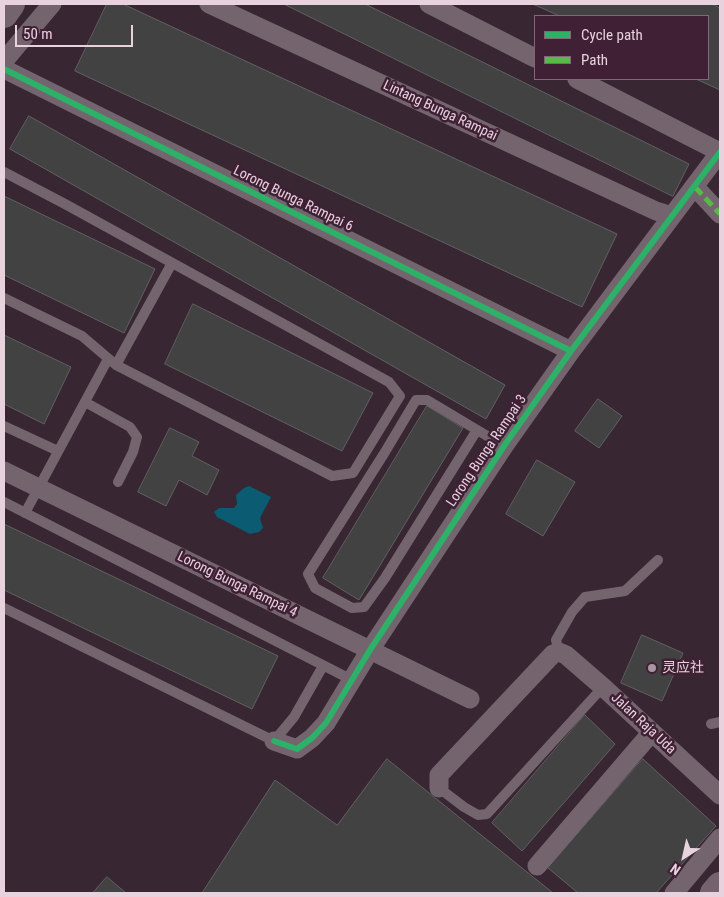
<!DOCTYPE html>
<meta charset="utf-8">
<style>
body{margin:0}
#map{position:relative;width:724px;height:897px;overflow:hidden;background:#382732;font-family:"Roboto Condensed",sans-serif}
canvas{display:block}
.frame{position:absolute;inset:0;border:5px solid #e7d2de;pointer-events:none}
.legend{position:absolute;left:534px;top:15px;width:175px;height:65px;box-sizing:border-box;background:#3f2034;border:1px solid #826778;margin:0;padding:6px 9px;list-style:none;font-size:15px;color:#e7d2de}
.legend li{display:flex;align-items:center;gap:10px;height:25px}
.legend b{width:25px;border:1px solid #826778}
.north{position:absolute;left:659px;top:832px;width:50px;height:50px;-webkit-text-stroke:4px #3f2034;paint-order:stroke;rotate:215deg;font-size:14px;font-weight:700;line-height:20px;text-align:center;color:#e7d2de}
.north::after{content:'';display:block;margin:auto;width:18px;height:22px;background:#e7d2de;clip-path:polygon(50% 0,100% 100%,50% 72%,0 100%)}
.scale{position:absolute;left:15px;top:25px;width:118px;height:22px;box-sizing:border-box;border:2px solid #e7d2de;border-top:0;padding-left:6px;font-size:15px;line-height:18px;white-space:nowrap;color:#e7d2de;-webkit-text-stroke:4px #3f2034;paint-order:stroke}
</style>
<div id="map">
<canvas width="724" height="897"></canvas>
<div class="frame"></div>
<ul class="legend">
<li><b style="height:6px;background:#2db169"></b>Cycle path</li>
<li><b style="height:6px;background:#58b947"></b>Path</li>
</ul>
<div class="north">N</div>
<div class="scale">50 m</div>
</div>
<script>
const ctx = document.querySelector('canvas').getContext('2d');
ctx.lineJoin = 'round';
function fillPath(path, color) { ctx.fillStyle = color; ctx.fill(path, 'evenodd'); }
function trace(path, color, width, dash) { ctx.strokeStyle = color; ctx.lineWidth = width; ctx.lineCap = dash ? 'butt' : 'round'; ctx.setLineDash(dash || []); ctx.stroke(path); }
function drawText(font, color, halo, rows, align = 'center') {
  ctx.font = font + ' "Roboto Condensed","Noto Sans SC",sans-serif'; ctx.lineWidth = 5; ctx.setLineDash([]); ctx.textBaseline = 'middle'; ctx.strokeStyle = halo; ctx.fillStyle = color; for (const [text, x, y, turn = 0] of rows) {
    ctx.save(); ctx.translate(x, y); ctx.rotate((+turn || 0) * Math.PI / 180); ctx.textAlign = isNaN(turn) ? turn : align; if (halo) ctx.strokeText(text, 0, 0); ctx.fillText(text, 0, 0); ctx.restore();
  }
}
fillPath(new Path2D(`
 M249 486 271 497 260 518 263 528 259 532 250 534 217 517 214 512 219 508H234L237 504 236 495 244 488Z`), '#0b5c72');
const building = new Path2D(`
 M107 4H123L617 234 582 307 75 71Z
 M284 4H365L689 164 673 196Z
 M533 4H712L720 8V90L696 79H708V16H560Z
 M29 116 505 385 486 419 10 149Z
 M4 196 155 269 124 333 4 275Z
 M193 304 373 393 342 451 165 364Z
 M4 335 71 367 44 424 4 404Z
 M598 399 622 416 599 448 575 431Z
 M427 406 463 428 359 600 323 578Z
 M170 428 199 442 192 456 219 470 207 495 179 480 166 506 138 492Z
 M537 460 575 482 543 536 506 514Z
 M4 524 278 656 252 709 4 590Z
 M642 635 683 653 662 701 621 683Z
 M585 715 615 744 522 851 492 823Z
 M387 759 553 893H202L275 780 337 825Z
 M643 759 716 826 656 893H578L548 868Z
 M107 877 126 893H93Z`);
fillPath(building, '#434243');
trace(building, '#606061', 1);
trace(new Path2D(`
 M4 172 65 204 389 382 400 396 353 473 332 476 116 365 82 336 4 298
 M116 365 172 263
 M85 402 130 427 137 437 133 452 118 482
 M4 426 58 451
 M477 430 385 578 364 607 352 608 315 588 308 574 385 452 416 400H427L504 446
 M4 502 352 680
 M25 513 108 359
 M4 608 274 741 294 717 323 666
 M559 652 556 640 572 612 585 597 625 591 658 560
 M711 724 720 722
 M439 788 464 807 478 815 487 814 603 687`), '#73646e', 10);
trace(new Path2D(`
 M209 4 656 211 672 216
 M429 4 535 58
 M4 61 52 4
 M4 69 571 351
 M577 79 720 152
 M695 187 720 214
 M4 471 470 699
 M274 741 297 749 312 738 326 723 370 650 504 446 571 351 720 152
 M439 788V775L553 654 559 652 566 655 603 687 720 795
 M537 866 652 732
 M674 893 720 838`), '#73646e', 19);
trace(new Path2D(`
 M4 14 11 4`), '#73646e', 28);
trace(new Path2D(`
 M714 893 720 886`), '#74636e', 28);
trace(new Path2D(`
 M695 187 720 214`), '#58b947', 5, [10, 5]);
trace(new Path2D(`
 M4 69 571 351
 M274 741 297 749 312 738 326 723 370 650 504 446 571 351 720 152`), '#2db169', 6);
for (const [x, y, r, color] of [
 [652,668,5,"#aa96a2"]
]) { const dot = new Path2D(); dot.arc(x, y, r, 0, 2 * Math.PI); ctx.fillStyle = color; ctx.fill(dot); trace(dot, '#3f2034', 2); }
drawText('14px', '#e7d2de', '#3f2034', [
 ["Lintang Bunga Rampai",440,111,25],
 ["Lorong Bunga Rampai 6",293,199,26],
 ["Lorong Bunga Rampai 3",487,451,-56],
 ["Lorong Bunga Rampai 4",237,585,26],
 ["Jalan Raja Uda",643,724,43]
]);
drawText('14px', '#e7d2de', '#3f2034', [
 ["灵应社",662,668]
], 'left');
</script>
